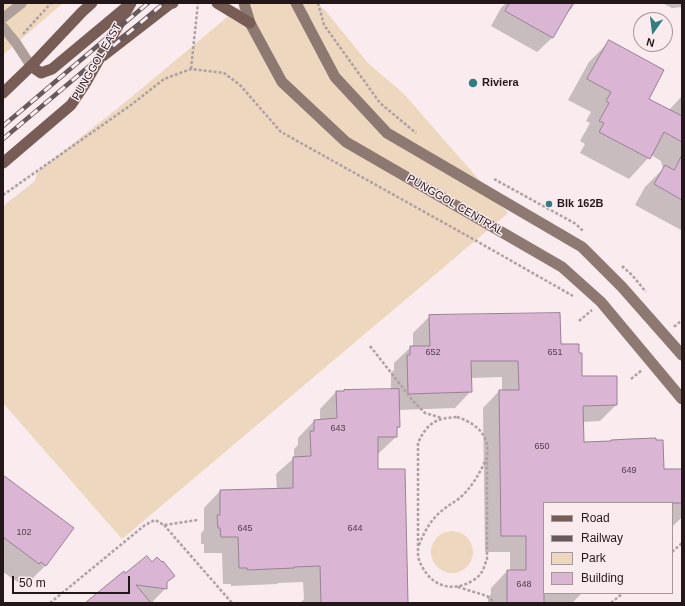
<!DOCTYPE html>
<style>
body{margin:0}
#map{position:relative;width:685px;height:606px;overflow:hidden;background:#faebee;font-family:Arial,sans-serif}
canvas{display:block}
.frame{position:absolute;inset:0;border:4px solid #24171a;pointer-events:none}
.legend{position:absolute;left:543px;top:502px;width:130px;height:92px;box-sizing:border-box;background:#faebee;border:1px solid #a49699;margin:0;padding:5px 7px;list-style:none;font-size:12px;color:#24171a}
.legend li{display:flex;align-items:center;gap:8px;height:20px}
.legend b{width:20px;border:1px solid #a49699}
.north{position:absolute;left:633px;top:12px;width:40px;height:40px;box-sizing:border-box;background:#faebee;border:1px solid #a49699;border-radius:50%;rotate:194deg;font-size:11px;font-weight:700;line-height:16px;text-align:center;color:#24171a}
.north::after{content:'';display:block;margin:auto;width:14px;height:18px;background:#337c80;clip-path:polygon(50% 0,100% 100%,50% 72%,0 100%)}
.scale{position:absolute;left:12px;top:576px;width:118px;height:18px;box-sizing:border-box;border:2px solid #24171a;border-top:0;padding-left:5px;font-size:12px;line-height:14px;white-space:nowrap;color:#24171a;-webkit-text-stroke:3px #faebee;paint-order:stroke}
</style>
<div id="map">
<canvas width="685" height="606"></canvas>
<div class="frame"></div>
<ul class="legend">
<li><b style="height:5px;background:#775d56"></b>Road</li>
<li><b style="height:5px;background:#67595c"></b>Railway</li>
<li><b style="height:11px;background:#edd7be"></b>Park</li>
<li><b style="height:11px;background:#dab5d4"></b>Building</li>
</ul>
<div class="north">N</div>
<div class="scale">50 m</div>
</div>
<script>
const ctx = document.querySelector('canvas').getContext('2d');
ctx.lineJoin = 'round';
function fillPath(path, color) { ctx.fillStyle = color; ctx.fill(path, 'evenodd'); }
function trace(path, color, width, dash) { ctx.strokeStyle = color; ctx.lineWidth = width; ctx.lineCap = dash ? 'butt' : 'round'; ctx.setLineDash(dash || []); ctx.stroke(path); }
function drawText(font, color, halo, rows, align = 'center') {
  ctx.font = font + ' Arial,sans-serif'; ctx.lineWidth = 3; ctx.setLineDash([]); ctx.textBaseline = 'middle'; ctx.strokeStyle = halo; ctx.fillStyle = color; for (const [text, x, y, turn = 0] of rows) {
    ctx.save(); ctx.translate(x, y); ctx.rotate((+turn || 0) * Math.PI / 180); ctx.textAlign = isNaN(turn) ? turn : align; if (halo) ctx.strokeText(text, 0, 0); ctx.fillText(text, 0, 0); ctx.restore();
  }
}
fillPath(new Path2D(`
 M3 3H63L3 55Z
 M244 3H315L324 9 368 63 404 94 508 213 122 539 3 403V206L35 181 37 172 128 100Z
 M431 552a21 21 0 1 1 42 0a21 21 0 1 1-42 0Z`), '#edd7be');
fillPath(new Path2D(`
 M506 3H575L572 8 564 16 552 38 537 52 491 26 501 8Z
 M662 3H682V7L672 8Z
 M609 42 648 99 669 110 682 96 681 230 635 205 645 187 663 169 661 161 651 155 629 179 580 153 585 144 580 141 590 123 586 121 591 112 568 100 589 62Z
 M430 316 560 345 581 377 616 405 600 421 583 422V443L610 442 611 441 663 470H682V517L672 527V503H544V593H582L572 603H488V597L491 594V588L507 571H510V552H485L483 408 499 391H502V377L471 378V391L455 408 398 410 399 427 396 430V437L379 453H377V470L407 603H300L304 599 303 582 278 583 277 584 231 586V584H223L222 553H204V544H201V533L204 530V508L220 491 277 490 276 474 294 458V449L298 445V438L314 421 320 420V409L336 392 391 390V373L394 370V363L411 347H413V333Z
 M3 476 73 528 45 566 25 586 20 582 19 583 3 572Z
 M152 563 174 576 166 583V588L153 601 155 603H87L126 574Z`), '#0003');
const building = new Path2D(`
 M510 3H573L553 38 505 11Z
 M609 40 664 70 649 99 682 116V142L664 132 650 159 599 132 604 123 599 121 609 103 606 101 611 92 587 79Z
 M682 155V200L654 184 665 165 674 170Z
 M560 313 561 344H579V353H582V376H617V405L583 406 584 442 611 441V440L630 439 656 438V440H663L664 469H682V503H544V603H507V570H526V536H501L499 390H519L518 361H471L472 392 408 394 407 355H410V346H430L429 315Z
 M399 389 400 427H397V437H378V469H405L408 603H321L320 566 294 567V568L247 570V568H239L238 537H221L220 528H218L217 515H220V490L293 488V457L311 456 310 431H314V420L337 418 336 391H344V390Z
 M3 475 74 528 46 566 41 562 39 564 3 537Z
 M147 556 152 562 157 557 162 562 163 561 175 576 167 582V589L136 585 151 603H85L124 571 125 573Z`);
fillPath(building, '#dab5d4');
trace(building, '#998095', 1);
trace(new Path2D(`
 M318 3 324 25 380 103 416 133
 M23 34 51 3
 M191 69 198 3
 M494 179 576 224 583 231
 M3 195 131 105 164 79 191 69 224 73 240 85 281 132 473 239 573 296
 M622 266 632 275 646 292
 M579 321 592 310
 M674 325 675 326 682 320
 M370 346 414 402 425 413 442 418
 M631 379 642 370
 M457 417C469 421 482 428 486 441 488 446 487 453 487 458V559C485 563 484 570 481 573 478 578 471 582 466 584 443 593 425 579 418 557V443C427 423 436 418 457 417Z
 M164 525 232 603
 M419 545C425 530 432 518 444 509 450 504 457 501 462 496 473 485 480 473 486 459
 M672 552 682 543
 M458 587 487 596 495 603
 M50 603 145 525 155 520 164 525 198 520
 M611 603 623 593`), '#aea0a3', 2.5, [3, 2]);
trace(new Path2D(`
 M3 18 22 3
 M3 27 16 43 31 66`), '#ae9f9b', 10);
trace(new Path2D(`
 M244 3 250 23 282 82 346 142 562 267 601 302 682 399
 M296 3 335 77 387 133 582 247 622 287 682 355`), '#8e7972', 11);
trace(new Path2D(`
 M217 3 250 23
 M103 56 170 4 173 3
 M31 66 41 73 52 69 124 9
 M3 93 31 66 82 12 92 3
 M3 163 71 105 85 84 131 3`), '#775d56', 11);
const rail = new Path2D(`
 M3 126 148 3
 M3 139 164 3`);
trace(rail, '#67595c', 4.5);
trace(rail, '#faebee', 3, [9]);
for (const [x, y, r, color] of [
 [473,83,5,"#337c80"],
 [549,204,4,"#337c80"]
]) { const dot = new Path2D(); dot.arc(x, y, r, 0, 2 * Math.PI); ctx.fillStyle = color; ctx.fill(dot); trace(dot, '#faebee', 1.5); }
drawText('9px', '#523e48', null, [
 ["652",433,353],
 ["651",555,353],
 ["643",338,429],
 ["650",542,447],
 ["649",629,471],
 ["645",245,529],
 ["644",355,529],
 ["102",24,533],
 ["648",524,585]
]);
drawText('11px', '#24171a', '#faebee', [
 ["PUNGGOL EAST",97,62,-60],
 ["PUNGGOL CENTRAL",455,205,30]
]);
drawText('bold 11px', '#24171a', '#faebee', [
 ["Riviera",482,83],
 ["Blk 162B",557,204]
], 'left');
</script>
